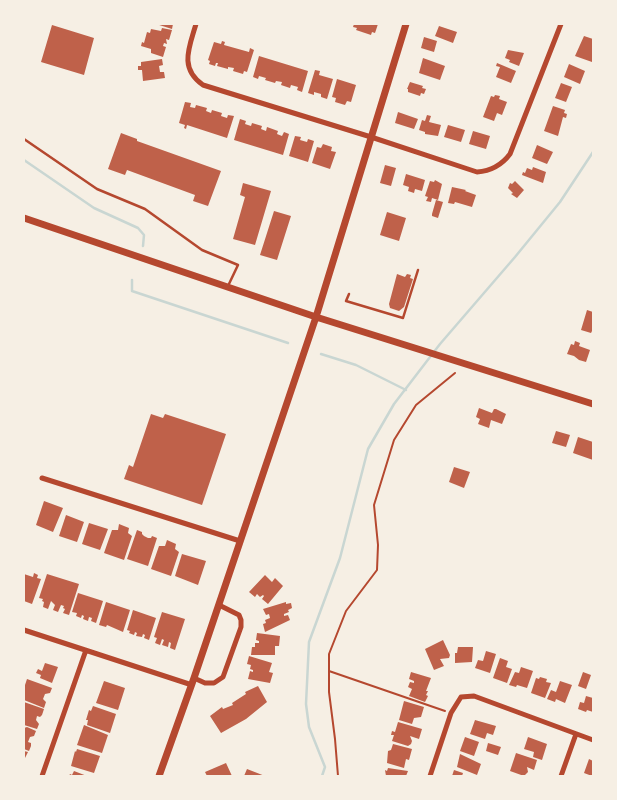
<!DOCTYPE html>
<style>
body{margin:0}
#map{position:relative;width:617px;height:800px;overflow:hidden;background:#f6efe4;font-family:Commissioner,sans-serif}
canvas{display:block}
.frame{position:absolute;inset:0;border:25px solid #f6efe4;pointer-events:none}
</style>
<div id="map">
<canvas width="617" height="800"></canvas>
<div class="frame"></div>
</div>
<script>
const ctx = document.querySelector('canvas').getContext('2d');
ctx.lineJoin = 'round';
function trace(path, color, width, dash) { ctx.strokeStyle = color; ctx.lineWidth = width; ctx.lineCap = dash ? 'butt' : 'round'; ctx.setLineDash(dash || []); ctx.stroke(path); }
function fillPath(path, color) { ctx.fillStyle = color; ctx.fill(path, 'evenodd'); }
trace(new Path2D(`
 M24 160 94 208 138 228 144 235 143 246
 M132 280V291L288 343
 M321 354 356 365 406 390
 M322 776 325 767 309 727 306 704 309 642 340 558 368 449 394 404 440 344 515 257 560 202 593 152`), '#c9d6d2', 2.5);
fillPath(new Path2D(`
 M156 24H173L172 29Z
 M354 24H378L375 33 372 32 371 35 356 30 357 28 353 27Z
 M52 25 94 38 84 75 41 62Z
 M439 26 457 32 453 43 435 36Z
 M162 28 172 30 169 40 166 39 167 44 164 43 163 46 166 47 163 57 151 53V49L141 46 142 42 144 43 147 32 150 33 151 29 161 31Z
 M584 36 593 39 592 62 575 56Z
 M424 37 437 41 434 52 421 48Z
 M222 41 225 42 224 45 249 52 250 48 254 50 247 72 244 71 243 74 233 71 234 68 228 67V69L217 66 218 63H216L215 66 209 64 210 61 208 60 214 42 221 44Z
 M508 50 524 53 519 66 509 62 510 60 505 58Z
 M259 56 308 71 302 92 297 90 298 87 291 85 290 88 281 85 282 82 276 81 275 83 265 80 266 78 259 76 258 79 253 77Z
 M423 58 445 66 440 80 419 73Z
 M162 59 163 65 159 66 160 72H164L165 78 143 81 142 70H138V66H141V62Z
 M497 63 516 71 511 83 496 77 500 67 496 66Z
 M569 64 585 71 580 84 564 77Z
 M315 70 320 71 319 75 333 79 327 99 321 97V94L314 92V95L308 93Z
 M337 79 356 85 351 102 347 101 345 105 335 102 336 98 332 97Z
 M410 82 423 86 422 88 426 89 424 94 421 93 420 96 408 92V89H407Z
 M561 83 572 87 566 102 555 98Z
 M495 95 500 96 499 99 507 102 502 115 497 113 494 121 483 117 491 96 494 97Z
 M185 102 191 103 190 107 195 108 196 105 207 108 206 111 211 113 212 110 222 113 221 116 227 118 228 115 234 116 227 138 187 125 186 129 184 128 185 125 179 123Z
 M553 106 565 110 564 113 567 114 566 118 563 117 558 136 544 131Z
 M398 112 418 119 414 129 395 123Z
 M427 115 431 116 429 122 441 125 438 136 425 134V132L419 130 422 120 425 121Z
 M240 119 246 121 245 124 251 126 252 123 262 126 261 129 266 131 267 127 278 131 277 134 282 136 284 132 289 134 283 155 234 140Z
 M448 125 465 130 461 142 444 137Z
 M473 131 490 136 486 149 469 144Z
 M121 133 137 139V141L221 171 208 206 193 201 195 195 127 170 125 175 108 169Z
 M295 136 301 137 300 140 307 142 308 139 314 141 308 162 289 156Z
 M323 144 332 147 331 151 336 152 330 169 312 163 317 147 321 148Z
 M537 145 553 152 547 164 532 158Z
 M385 165 396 168 391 186 380 183Z
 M533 167 546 172 543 183 522 175 523 172 525 173 527 168 532 170Z
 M406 174 425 180 422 191 415 189 414 193 408 191 409 187 403 185Z
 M435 180 442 184 438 200 432 198 431 202 426 201 428 197 425 196 430 181 434 182Z
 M515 181 524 190 517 198 511 194 513 193 508 188 510 183 512 184Z
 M243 183 271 191 255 245 233 239 245 197 240 195Z
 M452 187 466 190 465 191 476 195 472 207 455 202 454 204 448 203Z
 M436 200 443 202 438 218 432 216V214Z
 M274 211 291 216 277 260 260 255Z
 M387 212 406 218 399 241 380 235Z
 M397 274 405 277 407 274 411 275 410 278 413 279 404 307 399 311 390 308 389 304Z
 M587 310 593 312V329L591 333 581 330Z
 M575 341 580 343 579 346 590 350 586 362 579 360 574 356 567 354 571 344 574 345Z
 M479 408 492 413 494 409H496L506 414 502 424 491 420 489 428 478 424 480 419 476 417Z
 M151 414 163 418 165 414 226 434 202 505 124 479 129 465 133 467Z
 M556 431 570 435 566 447 552 443Z
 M578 437 593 442V460L573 453Z
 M454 467 470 472 464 488 449 482Z
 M44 501 63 508 53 532 36 525Z
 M66 515 84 522 77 542 59 536Z
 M89 523 108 529 100 550 82 544Z
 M119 524 129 528 128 533 132 536 124 560 104 553 112 530H118Z
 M137 530 142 532V534L144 536 148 538H151L152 536 157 538 148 566 127 559Z
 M167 540 176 544 175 549 179 552 171 576 151 569 159 546H165Z
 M182 554 206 561 198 585 175 576Z
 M34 573 38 575 37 578 41 579 32 604 24 601 25 597 24 596V574L33 577Z
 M47 574 79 584 69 615 63 613 65 609 63 608 64 606 61 605 58 612 53 610 55 605 51 601 48 609 43 607 44 602 42 601 43 599 39 598Z
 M265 575 272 582 275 578 283 586 268 604 262 599 264 596 263 595 260 597 257 594 255 597 249 592Z
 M78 593 103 601 96 623 91 621 92 618 89 617 88 621 83 619 84 616 82 615 81 618 76 616 77 613 72 612Z
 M106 602 130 610 123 632 107 625 106 627 99 625Z
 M286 602V604L291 603 292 608 288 610 289 612 284 614V616L288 615 290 620 265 632 263 624 266 623 265 620 270 618 269 614 266 615 263 609Z
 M133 610 156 618 149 640 144 638 145 635 143 634 142 637 136 636 137 633 135 632 134 635 129 633 130 631 127 630Z
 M162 612 185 619 175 650 170 648 171 643 169 642 168 647 162 645 164 640 162 639 160 645 155 643 157 638 154 637Z
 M257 633 280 636 279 646H275V655H251L252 647H255V643H259V641L256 640Z
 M443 640 450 655 449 658 440 659 444 666 434 670 425 649Z
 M458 647H473L472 662 455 663V653H457Z
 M486 651 496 654 490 673 475 668 478 660 483 661Z
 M249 656 272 663 269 672 273 673 270 683 248 679 250 671 253 672V670L250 669 251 665 247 664Z
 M500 658 508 661 506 667 512 669 507 683 493 678Z
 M45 663 58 667 52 683 40 678 41 675 36 673 38 669 42 671Z
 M521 667 533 671 527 688 517 685 516 687 509 685 515 672 519 673Z
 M411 672 431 678 426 691H428L426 695 428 696 425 702 409 696 412 689 408 687 410 682 414 683V681L409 679Z
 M583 672 591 675 586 689 578 686Z
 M540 677 547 679 546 682 551 683 545 698 531 693 536 678 539 679Z
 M27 679 52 688 50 693 45 694 43 699 46 702 44 708 24 700V688Z
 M104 681 125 688 118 710 96 703Z
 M560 681 572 685 565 703 556 699 555 702 547 699 551 690 556 692Z
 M258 686 267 702 246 719 221 733 210 716 222 707 223 709 233 705 232 703 246 694 245 692Z
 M586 696 593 698V712L587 710 586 712 578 709 580 702 584 703Z
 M404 701 424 707 421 717 414 718 412 724 399 720Z
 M24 702 44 709 42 715 40 717 37 716 36 720 39 724 37 729 24 725Z
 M93 706 116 714 110 733 87 725 88 720H86L89 710 91 711Z
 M475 720 496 726 493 735 487 733 485 739 470 734Z
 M398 722 422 729 419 739 410 736 412 741 411 744 408 746 392 741 394 735H391L392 731 395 732Z
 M84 725 108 735 102 753 77 745Z
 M27 727 36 731 34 736 30 737 28 742 31 743V746L29 751 24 749V728Z
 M465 737 479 742 474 756 460 751Z
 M528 737 547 744 542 760 533 757 534 752 524 749Z
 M488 743 501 747 498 755 486 751Z
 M393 744 412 749 409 760 406 759 404 768 387 763 388 751 391 750Z
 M77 749 100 756 94 773 71 766 75 751 76 752Z
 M24 751 28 752 24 760Z
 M516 753 537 760 534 770 527 767 528 772 524 776 510 771Z
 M460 754 481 764 477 775 457 767Z
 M589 759 593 761 592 776 584 773Z
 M226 763 232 776H207L205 772Z
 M388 768 408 771 406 776H386L385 770 387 771Z
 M247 769 265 776H244Z
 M454 770 463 773 462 776H452Z
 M74 771 87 776H69L70 774 72 775Z`), '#bf614a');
trace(new Path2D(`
 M329 671 445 711
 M338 776 335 739 329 692V654L346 611 377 570 378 545 374 505 394 440 416 405 455 373`), '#b5482f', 2);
trace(new Path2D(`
 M24 139 97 189 145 209 202 250 238 265 228 286
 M349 294 346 301 403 318 418 270`), '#b5482f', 2.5);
trace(new Path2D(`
 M196 24C189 48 179 68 203 85L371 137 477 172C491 171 501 166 510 154L561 24
 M42 478 240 541
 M24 630 192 685
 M194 678 205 683H214L223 677 241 627V620L239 615 219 605
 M42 776 86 650
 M430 776 451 713 461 697 474 696 593 740
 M561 776 576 734`), '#b5482f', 5);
trace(new Path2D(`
 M24 218 316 317 593 404
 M159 776 194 678 316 317 406 24`), '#b5482f', 7);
</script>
